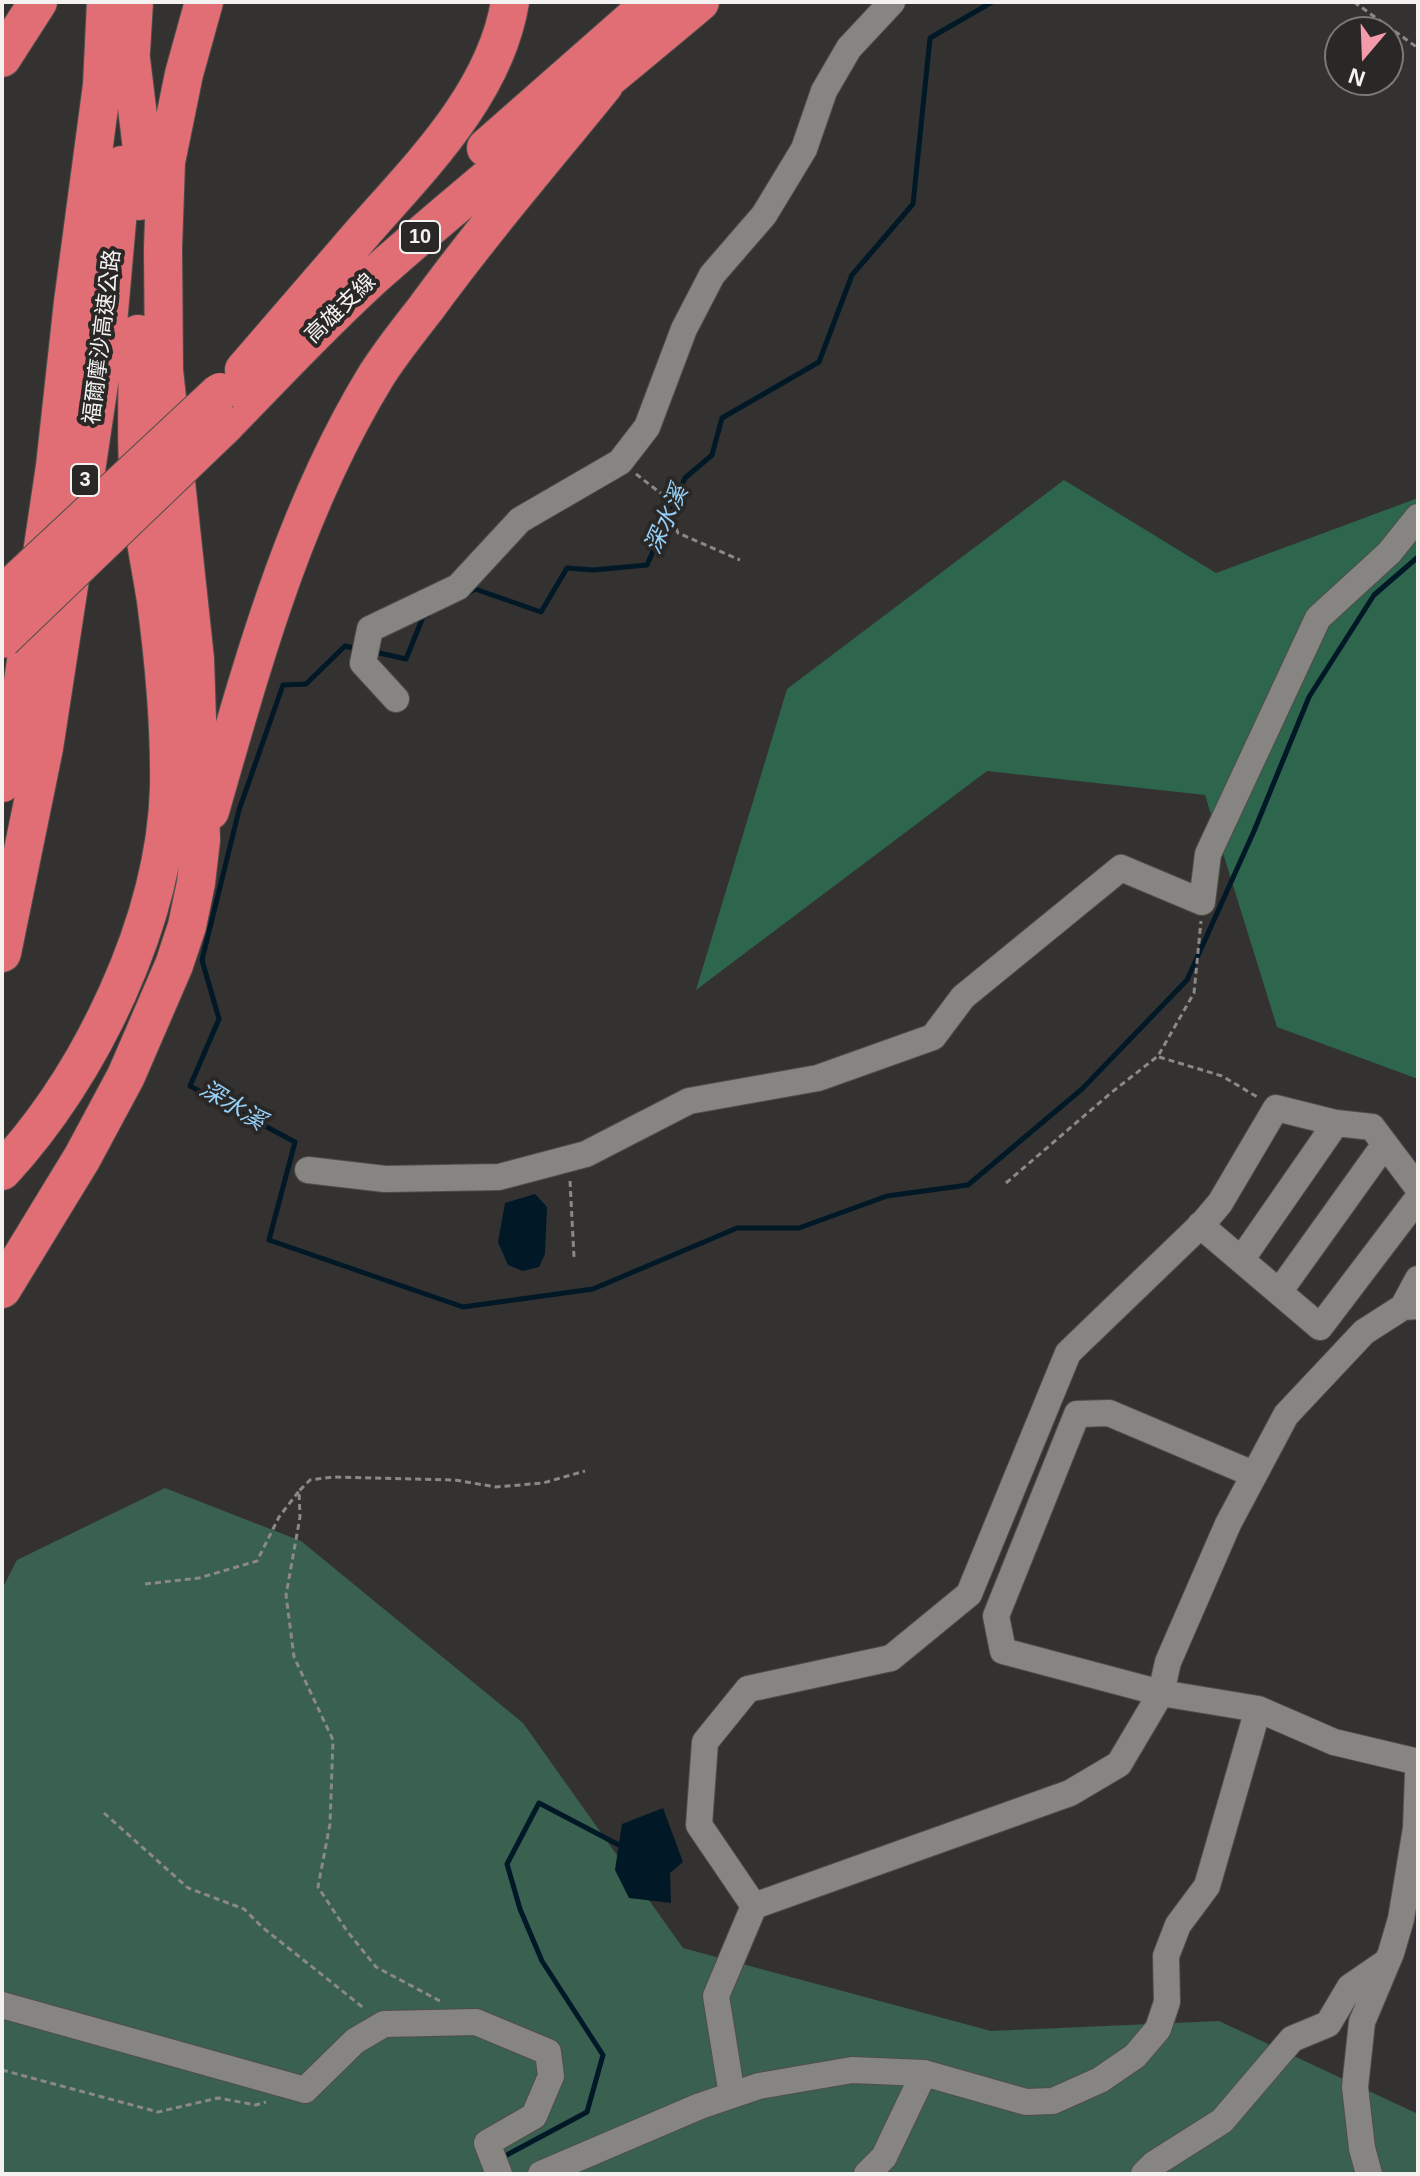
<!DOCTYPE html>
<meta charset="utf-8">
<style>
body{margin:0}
#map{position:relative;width:1420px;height:2176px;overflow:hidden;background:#343230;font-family:Arial,sans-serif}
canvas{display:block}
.frame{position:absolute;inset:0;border:4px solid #f3f2f0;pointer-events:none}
.north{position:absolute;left:1324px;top:16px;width:80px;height:80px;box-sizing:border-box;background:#2a2826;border:2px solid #7a7977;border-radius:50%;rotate:199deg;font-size:22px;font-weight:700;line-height:32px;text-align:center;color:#f3f2f0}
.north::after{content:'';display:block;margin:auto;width:28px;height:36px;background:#f39aab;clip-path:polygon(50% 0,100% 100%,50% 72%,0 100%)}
</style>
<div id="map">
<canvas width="1420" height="2176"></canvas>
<div class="frame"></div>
<div class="north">N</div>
</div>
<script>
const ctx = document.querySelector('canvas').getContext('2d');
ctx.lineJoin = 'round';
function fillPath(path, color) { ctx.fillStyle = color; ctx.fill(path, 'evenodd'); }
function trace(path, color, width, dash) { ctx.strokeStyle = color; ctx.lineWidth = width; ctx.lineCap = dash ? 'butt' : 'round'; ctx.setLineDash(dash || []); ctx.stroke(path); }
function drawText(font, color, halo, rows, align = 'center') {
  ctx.font = font + ' Arial,"Noto Sans TC",sans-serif'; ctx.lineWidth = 8; ctx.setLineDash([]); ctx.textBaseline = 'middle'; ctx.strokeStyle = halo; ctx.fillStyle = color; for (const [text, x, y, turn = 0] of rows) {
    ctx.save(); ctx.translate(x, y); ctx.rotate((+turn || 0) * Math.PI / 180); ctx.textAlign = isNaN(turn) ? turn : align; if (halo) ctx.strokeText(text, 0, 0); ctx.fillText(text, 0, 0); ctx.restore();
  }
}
fillPath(new Path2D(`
 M165 1488 301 1541 523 1723 683 1948 991 2031 1219 2021 1418 2114V2174H2V1589L17 1560Z`), '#3a604f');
fillPath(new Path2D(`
 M1064 480 1216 573 1418 498V1079L1277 1027 1205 795 987 771 696 990 787 689Z`), '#2d654d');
fillPath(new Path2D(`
 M535 1194 547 1207 545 1254 539 1267 523 1271 508 1265 498 1242 505 1203Z
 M663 1808 683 1862 670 1873 671 1903 629 1898 615 1870 622 1824Z`), '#011827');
trace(new Path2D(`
 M468 593 475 589 541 612 567 568 593 570 647 565 685 478 712 455 722 418 819 362 852 275 913 204 930 38 992 2
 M357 649 345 646 306 684 283 685 239 810 202 960 219 1019 190 1086 295 1142 269 1240 463 1307 593 1289 737 1228H799L887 1196 968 1185 1082 1089 1187 980 1254 831 1309 697 1374 595 1418 557
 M375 652 406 659 423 617 428 615
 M503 2157 587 2112 603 2055 542 1961 520 1909 507 1864 539 1803 619 1845`), '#011827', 5);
const minor = new Path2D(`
 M396 699 363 663 370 629 458 587 520 520 620 462 647 427 684 329 712 275 764 215 804 149 824 91 849 48 892 2
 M308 1170 385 1179 499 1177 586 1154 689 1101 818 1078 933 1037 963 997 1121 868 1202 902 1208 854 1318 618 1389 553 1418 517
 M1200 1225 1320 1327 1418 1198
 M1241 1260 1336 1123
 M1279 1292 1385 1144
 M1403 1307 1418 1279
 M1253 1474 1109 1413 1077 1414 996 1616 1003 1651 1161 1693 1168 1662 1228 1524 1286 1415 1364 1332 1403 1307 1418 1306
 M754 1906 1070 1793 1119 1764 1161 1693 1258 1709 1334 1742 1418 1762
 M2 2005 305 2090 355 2041 384 2024 476 2022 548 2052 551 2076 534 2116 487 2143 499 2174
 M732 2095 716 1996 754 1906 699 1825 705 1742 748 1689 891 1658 969 1594 1068 1353 1203 1223 1220 1203 1276 1108 1336 1123 1372 1127 1418 1188
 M541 2174 700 2106 759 2086 852 2070 924 2073 1026 2102 1053 2101 1100 2080 1135 2056 1158 2029 1167 2002 1166 1956 1178 1925 1207 1886 1258 1709
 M867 2174 884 2157 924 2073
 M1144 2174 1154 2164 1222 2121 1292 2039 1328 2024 1350 1987 1385 1963
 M1369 2174 1362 2148 1355 2087 1362 2022 1391 1953 1401 1919 1416 1828 1418 1774`);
const highway = new Path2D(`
 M2 58 38 2
 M131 59 142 149 139 201
 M129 84 134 2
 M486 148 652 2
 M244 370C284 324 324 278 364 231 422 165 495 93 510 2
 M225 425C274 375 323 322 375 275 481 181 592 93 700 2
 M2 783 18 715 55 466 73 302 102 85 106 2
 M210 811C253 662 294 510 376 376 391 352 409 330 426 308 482 231 544 159 604 85
 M2 953 44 748 68 592 108 323 122 165
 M2 1171C91 1075 165 921 169 788 170 727 164 661 156 601 151 567 143 533 140 498 135 445 138 389 138 334
 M2 1289 82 1158 126 1076 174 965 187 926 196 883 201 840 195 659 164 370 163 248 166 162 184 74 204 2`);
trace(minor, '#4f4e4c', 28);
trace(highway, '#4f4e4c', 40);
trace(new Path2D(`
 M1354 2 1418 48
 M636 474 663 495 678 533 740 560
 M1159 1057 1222 1076 1259 1098
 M570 1181 574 1257
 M1006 1183 1112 1092 1158 1056 1194 993 1201 921
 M145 1584 199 1578 257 1561 279 1517 299 1491
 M104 1813 188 1888 244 1909 262 1927 365 2009
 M440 2001 376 1967 347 1931 318 1887 330 1824 333 1740 294 1657 286 1595 300 1517 299 1491 310 1480 333 1477 455 1480 496 1487 543 1483 585 1471
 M2 2070 158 2112 218 2098 256 2105 266 2102`), '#8a8987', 3, [6, 4]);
trace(minor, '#878582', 26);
trace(highway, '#e16e74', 38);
const highwayBridge = new Path2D(`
 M2 595 220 392
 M2 639 225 425`);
trace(highwayBridge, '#4f4e4c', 40, []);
trace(highwayBridge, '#e16e74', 38);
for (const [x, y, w] of [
 [420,237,40],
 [85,480,28]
]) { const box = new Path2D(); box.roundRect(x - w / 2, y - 16, w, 32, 6); ctx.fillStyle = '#2a2826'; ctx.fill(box); trace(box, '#f3f2f0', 2); }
drawText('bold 20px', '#f3f2f0', null, [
 ["10",420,237],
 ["3",85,480]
]);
drawText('22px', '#f3f2f0', '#2a2826', [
 ["高雄支線",341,309,-44],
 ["福爾摩沙高速公路",103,337,-83]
]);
drawText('italic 24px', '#96cff7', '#2a2826', [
 ["深水溪",667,520,-66],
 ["深水溪",232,1106,31]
]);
</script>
